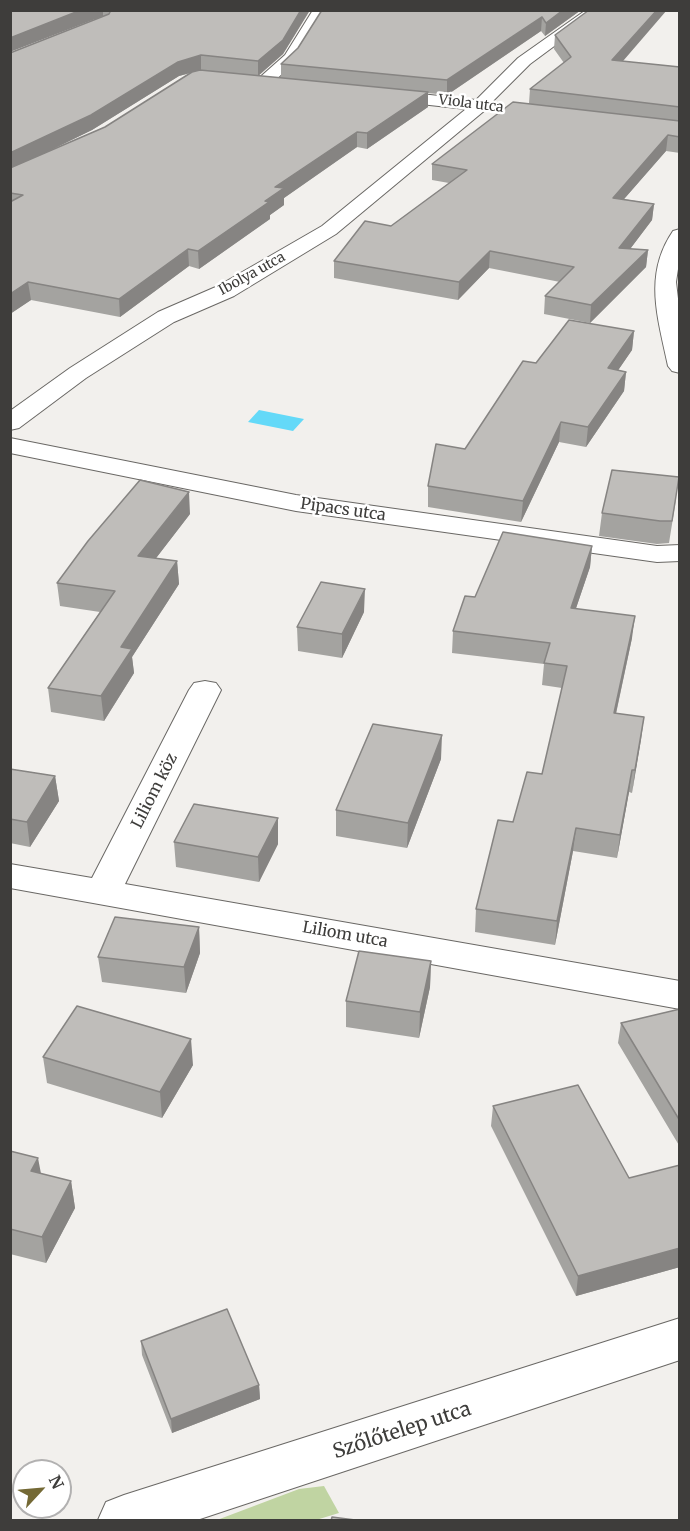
<!DOCTYPE html>
<meta charset="utf-8">
<style>
body{margin:0}
#map{position:relative;width:690px;height:1531px;overflow:hidden;background:#f2f0ed;font-family:Merriweather,serif}
canvas{display:block}
.frame{position:absolute;inset:0;border:12px solid #3e3d3b;pointer-events:none}
.north{position:absolute;left:12px;top:1459px;width:60px;height:60px;box-sizing:border-box;background:#fff;border:2px solid #b2b1b1;border-radius:50%;rotate:64deg;font-size:16px;font-weight:700;line-height:24px;text-align:center;color:#3e3d3b}
.north::after{content:'';display:block;margin:auto;width:21px;height:27px;background:#746935;clip-path:polygon(50% 0,100% 100%,50% 72%,0 100%)}
</style>
<div id="map">
<canvas width="690" height="1531"></canvas>
<div class="frame"></div>
<div class="north">N</div>
</div>
<script>
const ctx = document.querySelector('canvas').getContext('2d');
ctx.lineJoin = 'round';
function fillPath(path, color) { ctx.fillStyle = color; ctx.fill(path, 'evenodd'); }
function trace(path, color, width, dash) { ctx.strokeStyle = color; ctx.lineWidth = width; ctx.lineCap = dash ? 'butt' : 'round'; ctx.setLineDash(dash || []); ctx.stroke(path); }
function drawText(font, color, halo, rows, align = 'center') {
  ctx.font = font + ' Merriweather,serif'; ctx.lineWidth = 5; ctx.setLineDash([]); ctx.textBaseline = 'middle'; ctx.strokeStyle = halo; ctx.fillStyle = color; for (const [text, x, y, turn = 0] of rows) {
    ctx.save(); ctx.translate(x, y); ctx.rotate((+turn || 0) * Math.PI / 180); ctx.textAlign = isNaN(turn) ? turn : align; if (halo) ctx.strokeText(text, 0, 0); ctx.fillText(text, 0, 0); ctx.restore();
  }
}
fillPath(new Path2D(`
 M324 1486 339 1513 316 1520H217L299 1489Z`), '#c0d4a2');
fillPath(new Path2D(`
 M259 410 304 419 293 431 248 422Z`), '#64d9f8');
const street = new Path2D(`
 M313 10H328L296 61 270 85H258L256 82 258 79 285 55Z
 M586 10H603L530 64 492 102 499 103 501 107 499 111H484L336 234 234 296 174 322 86 378 19 428 10 430V411L70 368 158 312 218 286 322 226 466 109 384 100 376 95 378 92 384 90 476 100 518 58Z
 M680 229V256L676 282 680 315V373L672 371 668 366C658 318 643 275 673 231Z
 M10 438 296 495 657 546 680 545V561L657 562 296 511 10 453Z
 M205 681 216 683 221 690 125 884 680 981V1009L10 888V864L92 878 189 690 194 683Z
 M680 1318V1360L197 1520H98L106 1502 124 1495Z`);
trace(street, '#6a6865', 2);
fillPath(street, '#fff');
fillPath(new Path2D(`
 M10 10H310L283 54 258 76 281 78V64L298 48 322 10H581L545 36 541 31 447 95 428 93V107L367 149 357 147 284 198V205L270 215V219L199 269 189 266 120 317 31 300 10 314V53L96 19ZM190 73 105 127 49 151 92 130 179 76Z
 M555 35 622 61 680 67V153L666 151 624 199 654 204 652 220 630 249 648 250 646 267 590 323 544 314 545 296 560 282 489 268 458 300 334 278V261L391 226 449 183 432 180V164L529 103 530 89 564 63 554 49Z
 M634 331 632 350 618 370 626 372 624 391 586 447 559 442 521 522 428 507V486L465 449 536 363Z
 M676 499 669 543 657 544 599 536 602 513Z
 M190 514 156 558 177 561 179 584 132 657 134 673 104 721 51 712 48 688 100 612 60 606 57 583Z
 M592 546 590 567 576 608 632 638 616 714 644 717 632 793 629 792 617 858 573 851 555 945 475 932 476 909 542 774 562 688 542 685 544 664 452 653 453 631 475 597Z
 M364 612 342 658 298 651 297 627Z
 M441 759 407 848 336 836V810Z
 M10 769 55 776 59 801 30 847 10 843Z
 M174 842 278 844 259 882 176 867Z
 M199 927 200 953 186 993 102 982 98 957Z
 M431 961 430 987 419 1038 346 1027V1001Z
 M680 1009V1147L618 1043 621 1023Z
 M43 1057 193 1065 162 1118 47 1083Z
 M493 1106 629 1178 680 1165V1267L576 1296 491 1126Z
 M10 1151 41 1174 71 1181 75 1208 46 1263 10 1254Z
 M141 1341 259 1385 260 1399 172 1433 142 1355Z`), '#a4a3a0');
fillPath(new Path2D(`
 M81 10H103V16L10 52V38Z
 M301 10H310L283 54 258 76V61Z
 M563 10H581L545 36 546 23Z
 M657 10H667L611 75 612 60Z
 M542 17 541 31 447 95V80Z
 M201 55V70L179 76 92 130 10 170V153L178 62Z
 M428 92V107L367 149V133Z
 M357 132V147L284 198V205L270 215V219L199 269 198 251 265 201 275 187Z
 M668 135 666 151 611 214 613 198Z
 M654 204 652 220 618 265 619 248Z
 M188 249 189 266 120 317 119 299Z
 M648 250 646 267 590 323 591 305Z
 M490 251 489 268 458 300 459 282Z
 M28 282 31 300 10 314V294Z
 M634 331 632 350 606 388 608 368Z
 M626 372 624 391 586 447 588 427Z
 M561 422 559 442 521 522 523 501Z
 M189 492 190 514 140 579 138 556Z
 M592 546 590 567 569 629 571 608Z
 M177 561 179 584 132 657 134 673 104 721 101 696 121 647Z
 M365 589 364 612 342 658V634Z
 M635 616 632 638 611 736 614 713Z
 M644 717 641 740 632 793 635 770Z
 M442 735 441 759 407 848 408 823Z
 M632 770 629 792 617 858 620 835Z
 M55 776 59 801 30 847 27 822Z
 M278 818V844L259 882 258 857Z
 M576 828 573 851 555 945 557 921Z
 M199 927 200 953 186 993 184 967Z
 M431 961 430 987 419 1038 420 1012Z
 M191 1039 193 1065 162 1118 160 1092Z
 M38 1158 43 1184 31 1171Z
 M71 1181 75 1208 46 1263 42 1237Z
 M680 1248V1267L576 1296 578 1276Z
 M259 1385 260 1399 172 1433 171 1419Z`), '#868482');
const building = new Path2D(`
 M10 10H81L10 38Z
 M111 10H301L283 40 258 61 201 55 178 62 91 115 10 153V53L109 14Z
 M322 10H563L546 23 542 17 447 80 281 64 298 48Z
 M589 10H657L612 60 680 67V107L530 89 571 57 555 35Z
 M200 70 428 92 367 133 357 132 275 187 284 188 265 201 269 202 198 251 188 249 119 299 28 282 10 294V202L23 195 10 193V168L105 127 192 72Z
 M513 102 680 121V137L668 135 613 198 654 204 619 248 648 250 591 305 545 296 574 267 490 251 459 282 334 261 365 221 391 226 467 170 432 164Z
 M569 320 634 331 608 368 626 372 588 427 561 422 523 501 428 486 436 444 465 449 523 361 536 363Z
 M612 470 679 477 672 521H660L602 513Z
 M140 480 189 492 138 556 177 561 121 647 132 649 101 696 48 688 115 591 57 583 88 541Z
 M503 532 592 546 571 608 635 616 614 713 644 717 635 770H632L620 835 576 828 557 921 476 909 498 820 513 822 527 772 542 774 567 666 544 663 550 643 453 631 465 596 475 597Z
 M321 582 365 589 342 634 297 627Z
 M373 724 442 735 408 823 336 810Z
 M10 769 55 776 27 822 10 819Z
 M194 804 278 818 258 857 174 842Z
 M115 917 199 927 184 967 98 957Z
 M359 951 431 961 420 1012 346 1001Z
 M77 1006 191 1039 160 1092 43 1057Z
 M680 1009V1121L621 1023Z
 M578 1085 629 1178 680 1165V1248L578 1276 493 1106Z
 M10 1151 38 1158 31 1171 71 1181 42 1237 10 1229Z
 M227 1309 259 1385 171 1419 141 1341Z
 M332 1517 363 1521H331Z`);
fillPath(building, '#bfbdba');
trace(building, '#868482', 1.5);
drawText('14px', '#3e3d3b', '#fff', [
 ["Viola utca",471,104,7],
 ["Ibolya utca",252,274,-29]
]);
drawText('16px', '#3e3d3b', '#fff', [
 ["Pipacs utca",343,510,8],
 ["Liliom köz",155,791,-63],
 ["Liliom utca",345,935,10]
]);
drawText('20px', '#3e3d3b', '#fff', [
 ["Szőlőtelep utca",402,1431,-18]
]);
</script>
